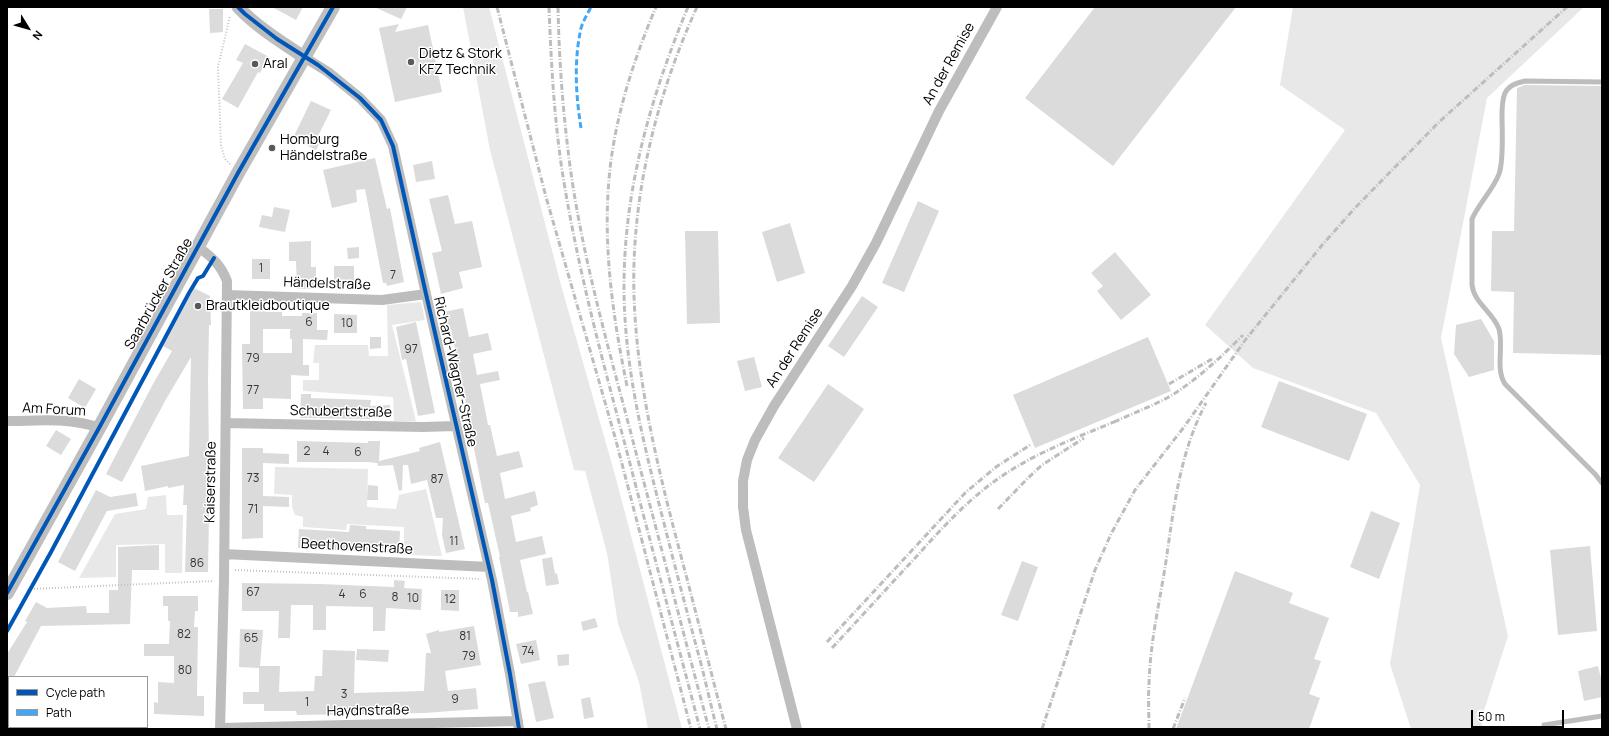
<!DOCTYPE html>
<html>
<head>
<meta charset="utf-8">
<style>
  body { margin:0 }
  #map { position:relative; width:1609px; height:736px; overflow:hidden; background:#fff; font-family:Manrope,sans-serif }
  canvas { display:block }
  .frame { position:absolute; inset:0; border:8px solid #000; pointer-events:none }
  .legend { position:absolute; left:8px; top:676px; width:140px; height:52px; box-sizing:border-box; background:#fff; border:1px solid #999; margin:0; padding:5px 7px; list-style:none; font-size:12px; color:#000 }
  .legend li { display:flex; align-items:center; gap:8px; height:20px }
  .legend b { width:20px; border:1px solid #999 }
  .north { position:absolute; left:8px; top:8px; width:40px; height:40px; -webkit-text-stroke:3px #fff; paint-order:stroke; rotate:127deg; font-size:11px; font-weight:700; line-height:16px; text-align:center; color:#000 }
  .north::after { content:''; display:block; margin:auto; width:14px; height:18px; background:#000; clip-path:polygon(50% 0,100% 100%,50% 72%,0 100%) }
  .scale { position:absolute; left:1471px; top:710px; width:93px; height:18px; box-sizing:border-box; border:2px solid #000; border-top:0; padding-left:5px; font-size:12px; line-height:14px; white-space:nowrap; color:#000; -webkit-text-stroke:3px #fff; paint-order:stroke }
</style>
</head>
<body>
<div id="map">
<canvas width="1609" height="736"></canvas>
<div class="frame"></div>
<ul class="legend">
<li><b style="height:5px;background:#0057b8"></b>Cycle path</li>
<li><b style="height:5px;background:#3fa9f5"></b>Path</li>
</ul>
<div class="north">N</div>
<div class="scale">50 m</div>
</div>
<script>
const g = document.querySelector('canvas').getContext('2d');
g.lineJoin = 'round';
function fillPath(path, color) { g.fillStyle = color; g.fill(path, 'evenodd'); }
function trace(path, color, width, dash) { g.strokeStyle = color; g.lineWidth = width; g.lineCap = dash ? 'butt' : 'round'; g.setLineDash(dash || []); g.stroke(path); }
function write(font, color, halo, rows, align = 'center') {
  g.font = font + ' Manrope,sans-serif'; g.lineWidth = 3; g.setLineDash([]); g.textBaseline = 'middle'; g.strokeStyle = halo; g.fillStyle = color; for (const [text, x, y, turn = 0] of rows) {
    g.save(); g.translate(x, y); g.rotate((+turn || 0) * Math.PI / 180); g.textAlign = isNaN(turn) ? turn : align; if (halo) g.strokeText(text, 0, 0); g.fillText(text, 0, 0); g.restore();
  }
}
fillPath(new Path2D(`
  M463 7H489L561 285 615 475 682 729H648L639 682 618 624 607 553 585 471 574 470 490 150Z
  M1293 7H1584L1487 98 1441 338 1508 636 1481 720 1483 729H1411L1390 664 1420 485 1376 413 1253 368 1205 325 1345 130 1280 85Z
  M421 302 425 320 392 325 416 421H394L393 397 303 391V380H319V363H313L315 345H368L369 356H388L387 305Z
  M275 467 368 469 367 507 396 509 399 495 426 489 442 556 404 555V527L347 524 346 530 303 527V517L295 515 292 507V495L274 494Z
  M166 495 167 515H183L182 573H165V544L116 545V577L79 578 115 514 146 509 148 497Z`), '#e8e8e8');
fillPath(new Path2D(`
  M272 7H303L296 20Z
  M374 7H407L401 19Z
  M1095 7H1236L1113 166 1025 98Z
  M209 9H223V32L210 33Z
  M399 24 395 32 428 25 442 92 395 102 379 28Z
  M245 44 269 57 260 73 258 72 238 108 222 99 243 63 236 60Z
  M1525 85 1602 86V355L1513 353 1514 292 1491 291 1492 231H1514L1517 88Z
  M311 101 331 110 318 136 322 138 316 150 293 138Z
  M375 158 387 209 390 208 404 282 387 286 386 283H383L365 189 356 190 357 202 332 208 323 170Z
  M432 161 435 179 416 182 413 165Z
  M448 195 455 224 472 221 482 267 459 272 463 288 441 294 432 253 442 251 429 199Z
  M918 201 939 211 904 292 882 283Z
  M274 207 290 210 285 232 259 227 262 215 272 217Z
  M790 223 805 273 777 282 762 232Z
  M685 231H718L720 323 687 324Z
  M311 241V267H316V289H297L296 261H289V242Z
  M359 247V258L348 259 347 248Z
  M1115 252 1151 295 1121 320 1097 291 1103 286 1091 273Z
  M252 259H270V279H252Z
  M334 266H354V287H334Z
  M194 288 210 296 211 325H209L208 379 209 458H210L208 572H185L187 505H183L184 485 168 488V486L145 491 141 466 189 456 191 357 165 401 122 482 106 474 153 384 172 351 163 346Z
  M862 296 878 307 844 357 828 346Z
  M463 308 469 337 488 333 492 350 473 354 477 375 498 371 500 380 480 384 488 425H490L497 456 519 451 523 467 500 473 505 499 535 491 538 505 530 508 531 511 511 516 516 542 542 536 546 554 520 560 527 592H528L533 614 518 617V612H510L499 557H500L488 503H485L470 429H471L451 329 448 330 444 312Z
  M250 311 282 312V316H302V313H317V330H328L327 340 303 339V365H309V376L291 375V399L263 398V409H243L242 344H250ZM263 329H292L290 330V339H292V353H263Z
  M334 314 357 315V333H334Z
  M1481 319 1494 341V370L1469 377 1454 354 1456 325Z
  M416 322 435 413 418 416 406 359 402 360 396 327Z
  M370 337H381V348L370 349Z
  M1148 337 1171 391 1035 448 1013 395Z
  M754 357 762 387 745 391 737 361Z
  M79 379 96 389 85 408 68 398Z
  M1279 381 1367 414 1349 461 1261 427Z
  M828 384 864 409 814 482 778 458Z
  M301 394H311V398L371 400 370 406 390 405V417H370V419L300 418Z
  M56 430 71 439 61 455 46 446Z
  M297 441 368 443V441H380L379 461 420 451 419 448 440 442 465 549 446 553 442 535 443 518H436L427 480 411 484 408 465H403L402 490 399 491 393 465 378 466 377 463 367 462H297Z
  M242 448H263V453L289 454V464L263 463V496L289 497V507L263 506V538L242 539Z
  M368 485 378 486V500H367Z
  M96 490 110 497 136 493 138 506 107 511 75 571 58 562Z
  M1371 511 1400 523 1379 579 1350 567Z
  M350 525 366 526V529L400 531 399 553 298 548 299 529 349 532Z
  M159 545V570H132L130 624 41 626 14 677H9V687L7 690V654L27 622 25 621 36 602 47 608 86 606 87 613H109V590H118V547Z
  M1590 546 1597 631 1558 635 1550 550Z
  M552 557 555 574 557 573 559 584 546 586 542 559Z
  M1022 561 1038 567 1018 621 1001 615Z
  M1235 571 1293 593 1289 603 1329 618 1314 659 1321 661 1309 694 1320 698 1309 729H1176Z
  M394 580 405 581 404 588 422 589 421 610 386 608 385 631H373V607L326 606V630H313V605H291L290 638H278L279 611H242V583L320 584 394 587Z
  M441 590H459V611L441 610Z
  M163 596H198V611H195L194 627H198L197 696H204V716L154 714V702L158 703V682L174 683V656H144V644H169L170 621H168V606H163Z
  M595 618 598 627 583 631 581 622Z
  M474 626 481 665 445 671 448 691 476 688 478 709 425 713 297 715 296 711H264V704H243V692H259V668L239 667 240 629 263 630 260 666H280L279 692 314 691 315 676H322L323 650 355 651 354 693 424 691 426 653H431L426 634 439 630V632Z
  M536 640 540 660 521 664 516 644Z
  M357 649 389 650 388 662 356 660Z
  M569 654V665L558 666 557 655Z
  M1598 666 1602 683V697L1584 701 1578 671Z
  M545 681 554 718 536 722 528 684Z
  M590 697 594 717 584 719 581 699Z`), '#dbdbdb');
trace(new Path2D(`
  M230 164 225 159 221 146 218 67 230 16
  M235 570 481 579
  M31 589 214 581`), '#c2c2c2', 2, [1, 2]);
trace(new Path2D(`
  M1602 82 1525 81C1517 83 1509 85 1505 93 1502 100 1502 108 1502 115 1502 131 1504 160 1499 174 1493 190 1479 203 1472 219V285C1474 303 1493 312 1499 329 1504 347 1495 368 1505 384L1595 474 1602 483
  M1544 725 1602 716`), '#bdbdbd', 5);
trace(new Path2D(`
  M304 57 328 72 360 98 381 120 393 146 426 294 492 580 510 674 519 729
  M198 247C211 256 221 265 227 281L224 580 220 729
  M227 295 382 300 426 294
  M7 421C37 421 70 417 99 428
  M226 423 423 427 456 426
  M224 554 489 567
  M220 728 518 721
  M797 729 746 530 743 507V481L747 460 755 440 774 406 852 286 876 243 939 111 997 7`), '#bdbdbd', 10);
trace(new Path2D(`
  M238 7C257 27 281 42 304 57`), '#bdbdbd', 13);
trace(new Path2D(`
  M7 593 99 428 238 173 333 7`), '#bfbfbf', 14);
trace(new Path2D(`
  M497 7 546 197 615 437 691 729
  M549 7C551 61 554 116 562 170 577 266 602 359 627 452 651 545 676 637 700 729
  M558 7C559 60 563 113 570 166 583 262 611 356 635 449 660 542 684 636 709 729
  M688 7C650 98 623 193 624 292 625 372 645 450 665 527 676 571 688 616 700 660 706 683 711 706 717 729
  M697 7C656 97 631 197 634 296 637 386 659 473 682 560 697 616 711 673 726 729
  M1169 384 1212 359
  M627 386C613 318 603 248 609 179 614 120 633 61 656 7
  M1114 422C1131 414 1150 407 1167 398 1196 381 1220 358 1243 335
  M998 509 1028 478 1042 465 1084 438
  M827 642 966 492 996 467 1030 445
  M832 648C860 618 888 587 916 557 943 527 971 496 1005 474 1040 451 1080 436 1119 420
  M1042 729 1095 570 1111 534 1135 490 1184 427 1246 339 1323 244 1354 209 1439 122 1567 7
  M1149 729C1149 714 1148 699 1149 684 1150 642 1160 601 1166 561 1174 506 1180 452 1206 403
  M1173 729 1185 698`), '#bdbdbd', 3, [6, 2, 1, 2]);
trace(new Path2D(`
  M581 128C576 97 574 64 580 33 581 24 587 15 591 7`), '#3fa9f5', 3, [6, 3]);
trace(new Path2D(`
  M238 7 245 14 277 39 318 65 360 98 381 120 393 146 426 294 492 580 510 674 519 729
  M7 593 99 428 238 173 333 7
  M7 631 51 552 189 293 198 278 203 276 214 258`), '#0057b8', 4);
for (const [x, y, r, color] of [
  [411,62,4,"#595959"],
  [255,64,4,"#595959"],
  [272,148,4,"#595959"],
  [198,306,4,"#595959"]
]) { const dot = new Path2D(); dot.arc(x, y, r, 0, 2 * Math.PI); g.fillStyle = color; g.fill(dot); trace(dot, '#fff', 1.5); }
write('12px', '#373737', null, [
  ["1",261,269],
  ["7",393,276],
  ["6",309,323],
  ["10",347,324],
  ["97",411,350],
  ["79",253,359],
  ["77",253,391],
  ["2",307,452],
  ["4",326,452],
  ["6",358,453],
  ["73",253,479],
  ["87",437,480],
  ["71",253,510],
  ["11",454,542],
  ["86",197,564],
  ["67",253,593],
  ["4",342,595],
  ["6",363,595],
  ["8",395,598],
  ["10",413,599],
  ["12",450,600],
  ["82",184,635],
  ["81",465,637],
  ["65",251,639],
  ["74",528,652],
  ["79",469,657],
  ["80",185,671],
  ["3",344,695],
  ["9",455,700],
  ["1",307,703]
]);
write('14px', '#000', '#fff', [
  ["Dietz & Stork",419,54],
  ["KFZ Technik",419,70],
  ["Aral",263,64],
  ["Homburg",280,140],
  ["Händelstraße",280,156],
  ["Brautkleidboutique",206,306]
], 'left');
write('14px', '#000', '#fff', [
  ["An der Remise",949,64,-61],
  ["Händelstraße",327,284,2],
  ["Saarbrücker Straße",159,294,-61],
  ["An der Remise",795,348,-57],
  ["Richard-Wagner-Straße",455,372,77],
  ["Am Forum",54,410,3],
  ["Schubertstraße",341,412,1],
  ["Kaiserstraße",211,482,-89],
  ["Beethovenstraße",357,547,3],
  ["Haydnstraße",368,711,-1]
]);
</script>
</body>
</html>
